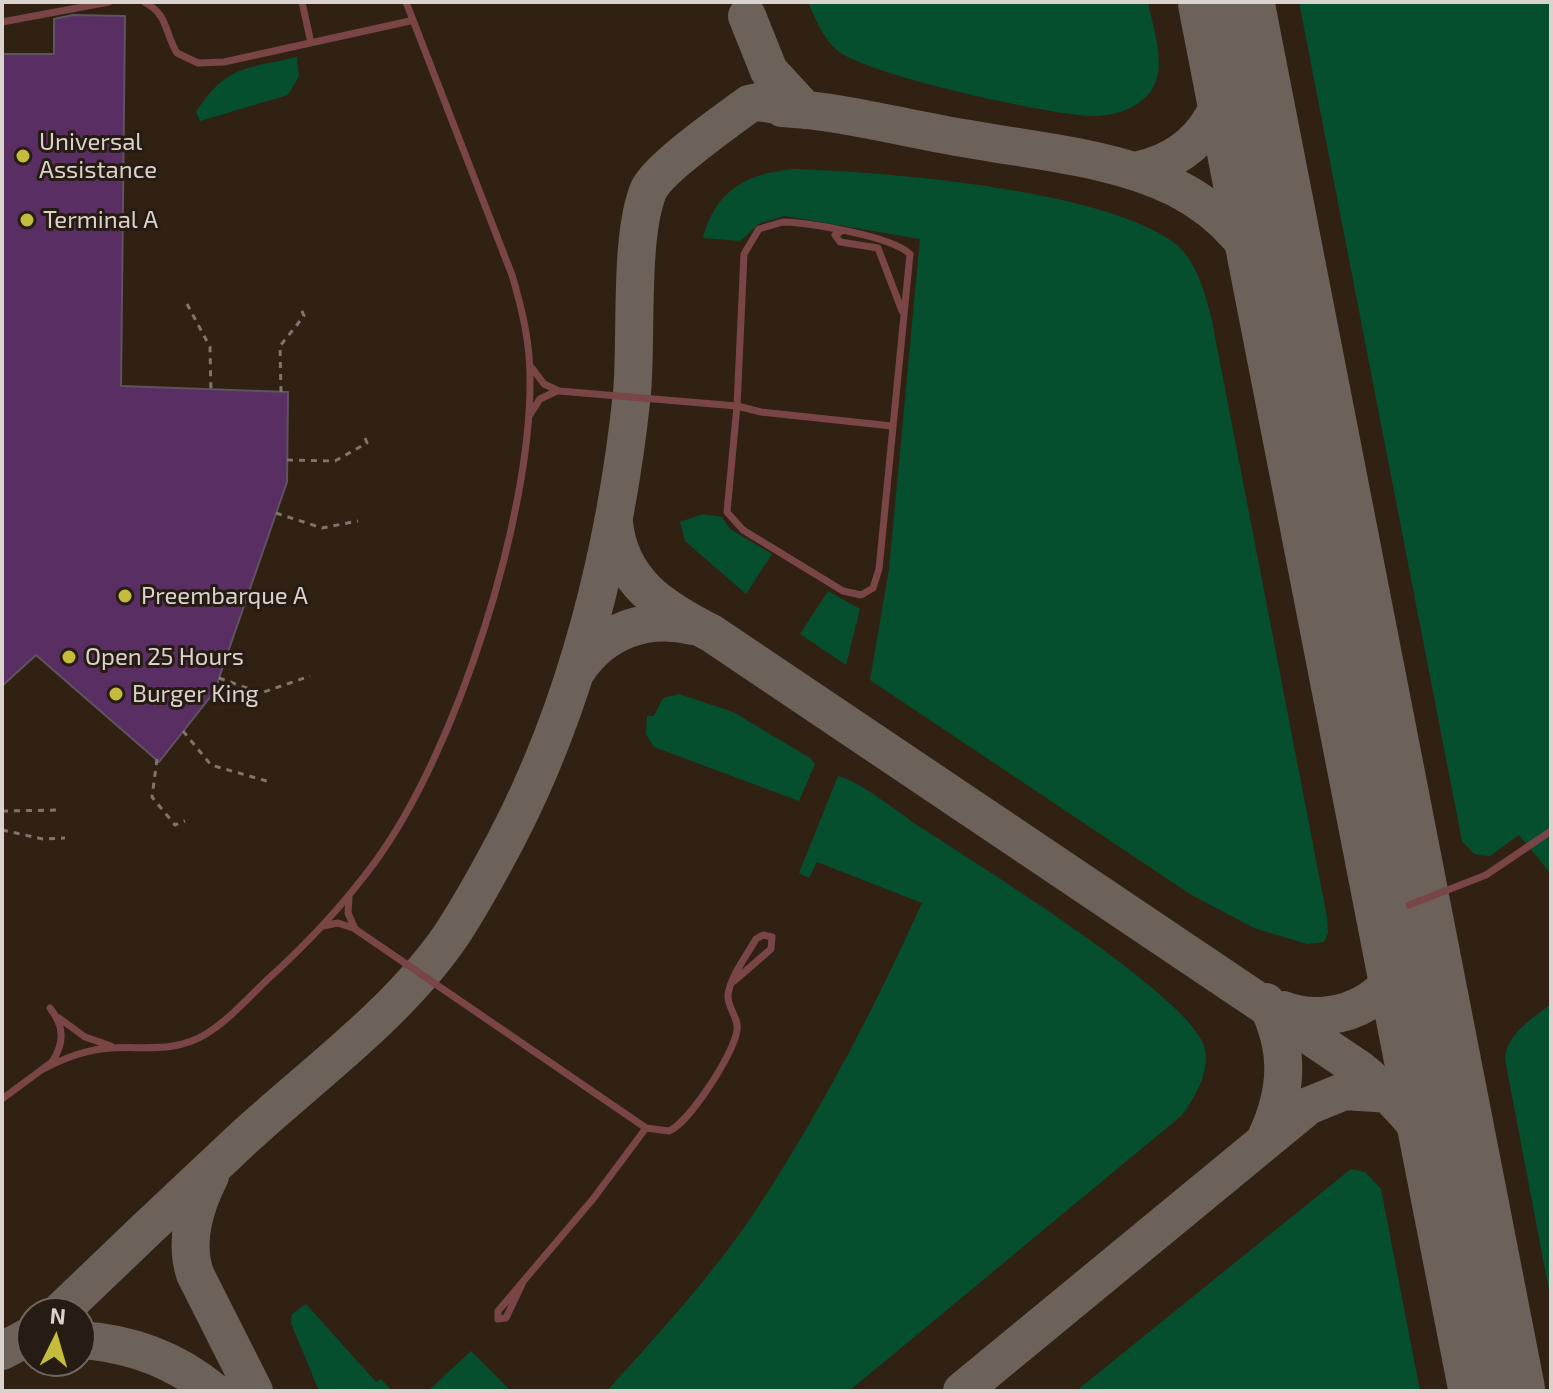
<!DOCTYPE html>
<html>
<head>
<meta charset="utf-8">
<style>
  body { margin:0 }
  #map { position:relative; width:1553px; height:1393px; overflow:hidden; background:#271c13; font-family:"Exo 2",sans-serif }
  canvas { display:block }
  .frame { position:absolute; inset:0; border:4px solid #dad2cc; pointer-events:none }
  .north { position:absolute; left:16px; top:1297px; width:80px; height:80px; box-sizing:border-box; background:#271c13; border:2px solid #6f655d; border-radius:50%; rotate:5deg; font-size:22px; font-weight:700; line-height:32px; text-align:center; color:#dad2cc }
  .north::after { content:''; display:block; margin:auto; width:28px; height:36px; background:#c5bc3d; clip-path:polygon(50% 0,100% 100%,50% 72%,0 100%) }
</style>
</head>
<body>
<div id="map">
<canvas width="1553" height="1393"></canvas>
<div class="frame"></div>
<div class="north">N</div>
</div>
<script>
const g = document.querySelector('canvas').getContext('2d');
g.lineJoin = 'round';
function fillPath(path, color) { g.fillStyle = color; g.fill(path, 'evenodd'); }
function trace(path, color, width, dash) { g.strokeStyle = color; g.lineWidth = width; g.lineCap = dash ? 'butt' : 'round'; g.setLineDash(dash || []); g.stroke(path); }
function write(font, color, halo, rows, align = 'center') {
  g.font = font + ' "Exo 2",sans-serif'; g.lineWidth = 6; g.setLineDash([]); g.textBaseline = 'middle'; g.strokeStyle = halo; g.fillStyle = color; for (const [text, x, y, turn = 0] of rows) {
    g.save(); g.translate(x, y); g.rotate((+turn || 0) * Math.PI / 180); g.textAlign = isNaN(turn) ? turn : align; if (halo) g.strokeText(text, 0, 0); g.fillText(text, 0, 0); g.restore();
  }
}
fillPath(new Path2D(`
  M2 2H1551V1391H2ZM32 1313H80V1361H32Z`), '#312113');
fillPath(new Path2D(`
  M808 2H1148C1153 29 1168 67 1151 91 1138 108 1117 115 1097 116 1055 117 874 76 841 53 824 41 816 20 808 2Z
  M1299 2H1551V874L1519 835 1490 856 1474 854 1462 841Z
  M297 57 299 76 288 95 200 121 196 112C227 65 245 69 297 57Z
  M794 169C885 172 1107 189 1177 245 1196 261 1205 293 1211 316L1327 917 1328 933 1324 942 1307 944 1254 928 1190 894 870 680 889 569 920 239 785 216 760 223 740 241 703 238C715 190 748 173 794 169Z
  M703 514 722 517 730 529 772 554 746 594 685 541 680 522Z
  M828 591 860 609 846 665 800 634Z
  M679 694 733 712 810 758 815 764 799 801 654 747 646 734 647 716H654L663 698Z
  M838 776C860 781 899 813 920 827 977 864 1180 990 1203 1043 1213 1066 1195 1099 1181 1116L849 1391H607C662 1330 720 1267 764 1198 825 1103 876 1005 922 903L817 862 809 878 799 873Z
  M1551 1004V1301L1505 1059C1508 1032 1531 1020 1551 1004Z
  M1351 1169 1365 1172 1381 1189 1420 1391H1076Z
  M306 1304 376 1382 381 1379 392 1391H319L291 1323 292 1314Z
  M471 1351 511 1391H428Z`), '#054f2e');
trace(new Path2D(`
  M747 16 769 71 805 110
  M782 108C842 111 903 128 963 138 1108 164 1226 161 1287 320
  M1139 170C1209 154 1233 96 1231 30
  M614 523C620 582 662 608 711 633L1359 1069C1412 1112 1433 1142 1461 1204
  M577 670C604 630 647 615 693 626
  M1266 1002C1290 1049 1288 1091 1266 1138
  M1283 1010C1338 1032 1419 992 1397 927
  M210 1176C195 1206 184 1240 195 1274L254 1391
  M59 1313C117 1257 176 1201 235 1146 306 1079 393 1019 450 937 470 907 488 874 505 842 577 705 616 547 632 393 637 338 629 235 649 189 660 167 726 121 749 104L759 102 805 110
  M80 1340C130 1343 174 1359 213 1391
  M2 1351 32 1335
  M962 1391 1308 1106 1345 1091 1390 1094`), '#6c625a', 38);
trace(new Path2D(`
  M1226 2 1497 1391`), '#6c625a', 96);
const building = new Path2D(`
  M73 15 125 16 121 386 288 392 287 482 219 678 215 691 159 762 36 655 2 686V54H54V19Z`);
fillPath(building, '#592e62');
trace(building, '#5e5460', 2);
trace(new Path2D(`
  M187 304 210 347 211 392
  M281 392 280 346 304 316 300 306
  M287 460 335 461 367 443 364 435
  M276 513 322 528 358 521
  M219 678 261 693 310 676
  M183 731 211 765 270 782
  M157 759 152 797 175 825 185 821
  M2 811 62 810
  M2 830 43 839 65 838`), '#7f756e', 3, [6, 6]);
trace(new Path2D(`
  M144 2C169 15 164 32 177 53L198 63 224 62 410 21
  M302 2 311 43
  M2 22 109 2
  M783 222C811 223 891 236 910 254L879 569 873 588 861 595 843 591 743 530 727 512 737 406 744 254 759 229Z
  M840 232 835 235 840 242 878 248 902 311
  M532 368 544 384 559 391 737 406 761 412 892 426
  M529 416 540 399 557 391
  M349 898 348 913 355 929 646 1128
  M1409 905 1486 875 1551 831
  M323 926 338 923 353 928
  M59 1018 85 1037 111 1046
  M43 1069C65 1058 87 1049 112 1048 145 1046 175 1053 206 1034 229 1020 249 997 269 978 308 943 344 904 375 862 457 750 532 515 530 377 530 342 522 309 512 275L406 2
  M2 1099 52 1062C65 1042 64 1026 50 1008
  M522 1284 506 1318 498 1319V1311L593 1199 646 1128 669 1131C689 1123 735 1052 737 1030 739 1017 727 1008 728 995 730 977 747 955 756 939L763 935 772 937 771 949 734 981`), '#794547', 7);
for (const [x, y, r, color] of [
  [23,156,8,"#c5bc3d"],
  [27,220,8,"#c5bc3d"],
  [125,596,8,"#c5bc3d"],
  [69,657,8,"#c5bc3d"],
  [116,694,8,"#c5bc3d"]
]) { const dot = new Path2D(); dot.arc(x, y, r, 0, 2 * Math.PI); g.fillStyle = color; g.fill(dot); trace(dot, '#271c13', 3); }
write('24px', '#dad2cc', '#271c13', [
  ["Universal",39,142],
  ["Assistance",39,170],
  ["Terminal A",43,220],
  ["Preembarque A",141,596],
  ["Open 25 Hours",85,657],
  ["Burger King",132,694]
], 'left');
</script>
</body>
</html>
